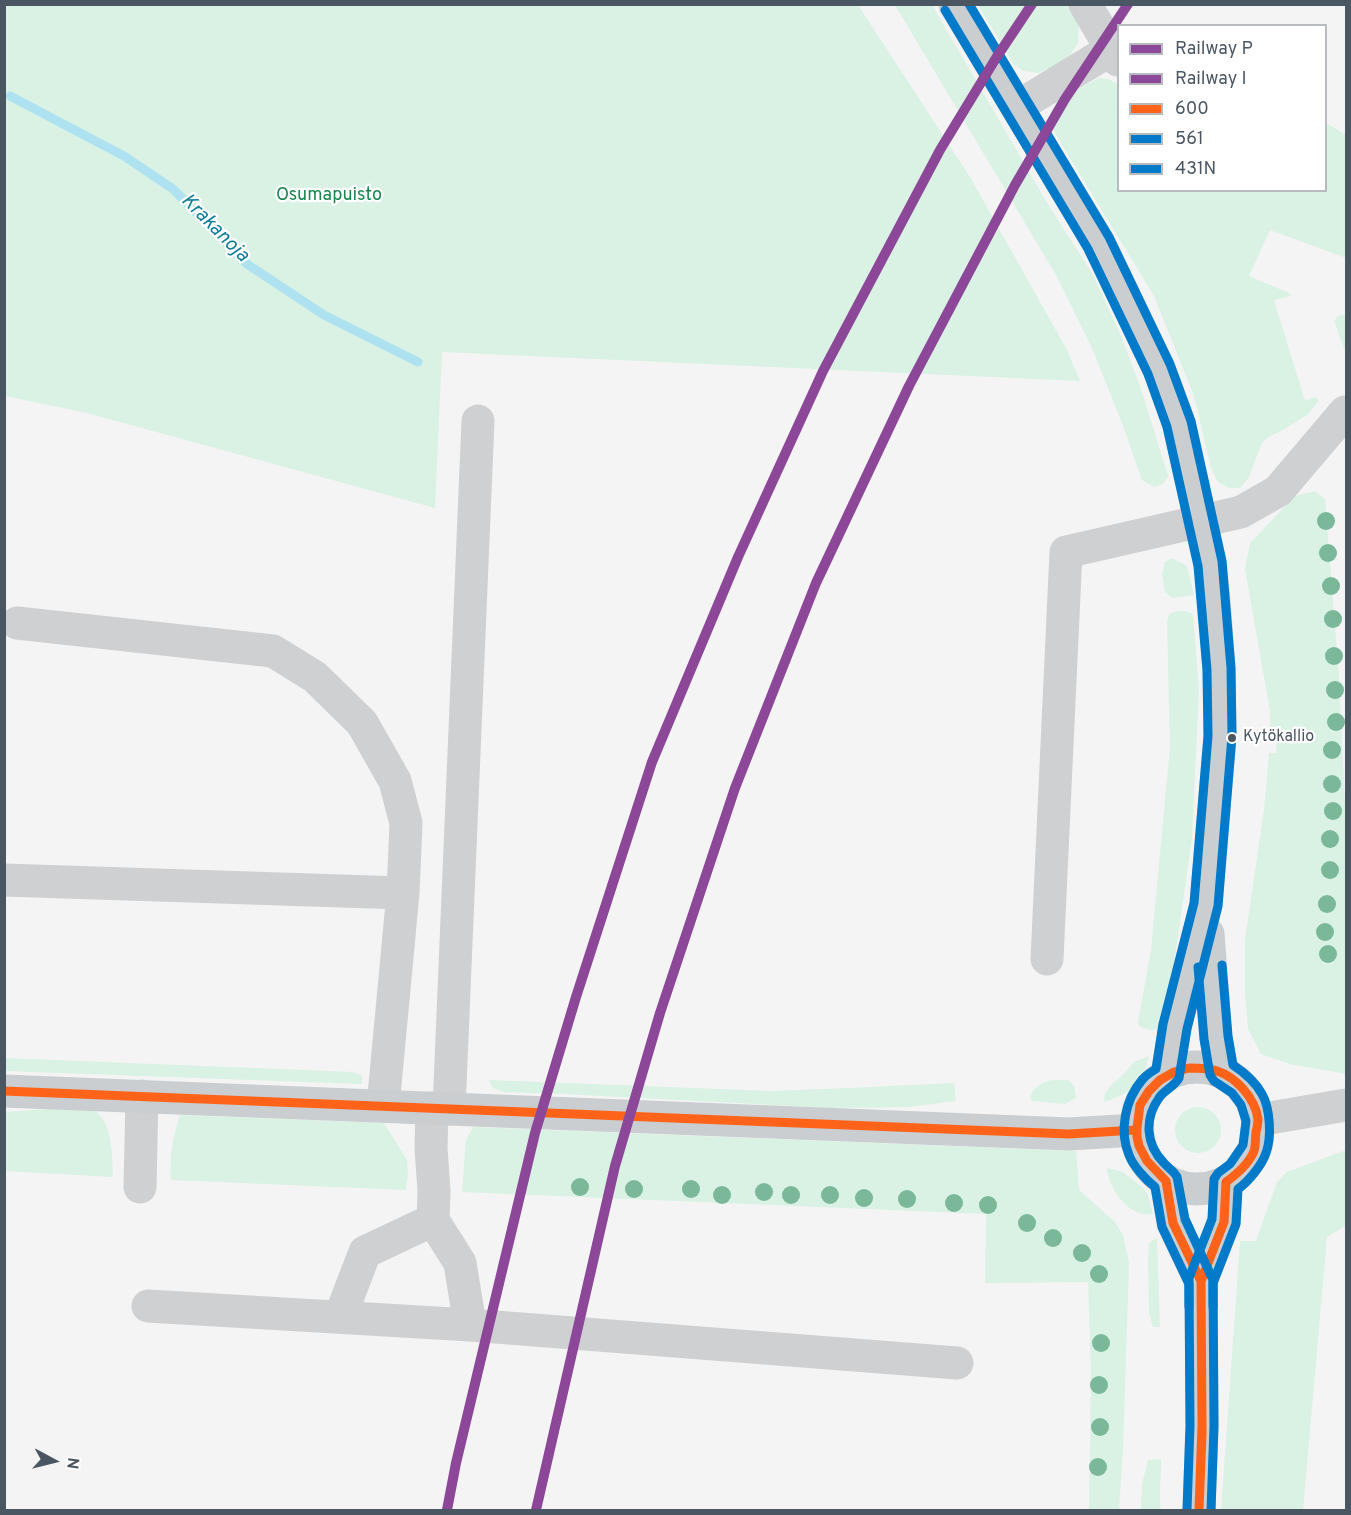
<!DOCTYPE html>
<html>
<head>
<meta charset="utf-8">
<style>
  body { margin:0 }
  #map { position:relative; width:1351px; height:1515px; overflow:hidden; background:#f4f4f4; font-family:Overpass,sans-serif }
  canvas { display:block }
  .frame { position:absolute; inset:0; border:6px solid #4a5661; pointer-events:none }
  .legend { position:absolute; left:1117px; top:24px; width:210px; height:168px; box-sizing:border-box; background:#fff; border:2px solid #b7bbc0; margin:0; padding:8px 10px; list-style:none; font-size:18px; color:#4a5661 }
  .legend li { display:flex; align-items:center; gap:12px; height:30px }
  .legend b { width:30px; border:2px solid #b7bbc0 }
  .north { position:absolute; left:24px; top:1431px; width:60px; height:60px; -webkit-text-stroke:4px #fff; paint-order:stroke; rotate:97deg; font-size:16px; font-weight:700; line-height:24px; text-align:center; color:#4a5661 }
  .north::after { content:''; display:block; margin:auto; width:21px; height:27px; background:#4a5661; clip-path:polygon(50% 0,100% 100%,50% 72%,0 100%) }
</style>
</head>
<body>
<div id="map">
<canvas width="1351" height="1515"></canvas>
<div class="frame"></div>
<ul class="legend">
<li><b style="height:8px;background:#8c4799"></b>Railway P</li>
<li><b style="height:8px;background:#8c4799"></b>Railway I</li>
<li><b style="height:8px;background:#ff6319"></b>600</li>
<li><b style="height:8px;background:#007ac9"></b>561</li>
<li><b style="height:8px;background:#007ac9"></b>431N</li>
</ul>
<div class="north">N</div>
</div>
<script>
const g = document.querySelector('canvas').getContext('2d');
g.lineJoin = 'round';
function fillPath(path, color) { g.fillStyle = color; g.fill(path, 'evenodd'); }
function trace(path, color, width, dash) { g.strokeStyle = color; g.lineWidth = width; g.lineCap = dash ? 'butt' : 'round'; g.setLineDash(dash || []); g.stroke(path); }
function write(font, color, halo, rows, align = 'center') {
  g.font = font + ' Overpass,sans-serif'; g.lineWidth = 4.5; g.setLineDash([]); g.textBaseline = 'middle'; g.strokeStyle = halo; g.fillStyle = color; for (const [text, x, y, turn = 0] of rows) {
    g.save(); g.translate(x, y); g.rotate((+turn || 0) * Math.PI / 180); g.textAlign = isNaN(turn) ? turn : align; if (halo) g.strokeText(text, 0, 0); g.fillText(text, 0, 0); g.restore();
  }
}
fillPath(new Path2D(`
  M4 5H858L970 177 1067 350 1080 381 442 352 435 508 87 413 5 396Z
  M895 5H932L1049 206 1092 273 1120 333 1141 389 1168 476 1163 484 1154 487 1142 480 1122 423 1091 346 1056 275Z
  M978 5H1069L1079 19 1078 43 1066 61 1038 73 1024 71 1014 65Z
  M1099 78 1108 79 1118 84V190H1326V123L1346 135V258L1270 230 1249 276 1289 293 1291 296 1274 300 1305 401 1315 397 1319 401 1307 415 1284 429 1267 438 1262 443 1248 479 1240 488H1229L1218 482 1211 468 1194 396 1154 296 1056 135C1050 120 1047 115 1057 101Z
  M1345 314 1346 315V354L1334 321 1338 316Z
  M1315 491 1325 499 1339 677 1346 826V1074L1290 1064 1261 1054 1248 1029 1245 993V939L1264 810 1269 753H1276L1277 729 1270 728V711L1245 569 1250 543 1295 496Z
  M1172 558 1187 566 1194 595 1173 598 1165 592 1162 574 1165 562Z
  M1178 611H1186L1193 615 1199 690 1192 837 1165 1028 1150 1030 1139 1026 1138 1022 1151 950 1170 747 1167 622 1169 614Z
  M1149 1056C1147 1062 1146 1070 1144 1075 1136 1090 1119 1097 1104 1102L1105 1093 1112 1084 1123 1075 1134 1062Z
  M5 1058 353 1072 362 1076V1084L5 1071Z
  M489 1080 770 1091 849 1088 954 1083 956 1101 909 1107 832 1108 563 1094 502 1092 493 1088Z
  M1053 1080H1068L1074 1086 1076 1098 1065 1104 1032 1101 1030 1097C1034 1086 1042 1082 1053 1080Z
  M1175 1130a23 23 0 1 1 46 0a23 23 0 1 1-46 0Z
  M77 1107C83 1108 91 1109 96 1112 113 1124 112 1158 113 1177L5 1171 4 1112Z
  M180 1115 384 1123 407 1160 408 1175 406 1190 171 1180C169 1159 173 1135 180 1115Z
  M473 1127 1076 1151 1079 1190 1115 1222 1123 1235 1129 1263 1123 1450 1119 1510H1089L1091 1371 1088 1282 985 1283 986 1214 462 1192 466 1140Z
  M1346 1150V1225L1327 1237 1303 1510H1221L1240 1241H1256L1277 1182 1287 1172Z
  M1107 1168 1123 1172 1143 1188 1148 1195 1153 1214C1150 1214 1146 1215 1143 1214 1124 1210 1108 1186 1107 1168Z
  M1157 1238 1160 1327H1153L1149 1313 1148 1258 1149 1243 1153 1240Z
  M1161 1459C1162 1476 1158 1494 1161 1510H1141L1142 1484 1148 1460Z`), '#d9f2e3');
trace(new Path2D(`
  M10 96 124 156 173 189 247 264 324 315 418 362`), '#aee2f0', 9);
trace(new Path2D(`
  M1085 4 1118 60
  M1017 107 1112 49
  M17 623 273 651 315 677 362 723 395 781 406 823 403 893 383 1106
  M4 880 403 893
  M1047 959 1066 552 1241 512 1278 491 1345 412
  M432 1108 431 1148 434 1191 433 1220 460 1263 470 1325
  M449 1109 478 421
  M1258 1120 1346 1105
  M140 1187 142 1096
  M148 1306 470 1325 957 1363
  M340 1317 365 1252 433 1220`), '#ced0d2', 33);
trace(new Path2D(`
  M955 4 1099 243 1159 369 1179 424 1210 564 1214 600 1219 669 1220 736 1206 905 1175 1027 1167 1075
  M1208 934 1216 1038 1222 1072
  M1136 1128a61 61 0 1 1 122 0a61 61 0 1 1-122 0Z
  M4 1091 1069 1134 1136 1130
  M1166 1181 1173 1223 1201 1281
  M1199 1510 1202 1426 1201 1281 1224 1222 1226 1182`), '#caced1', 33);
trace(new Path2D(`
  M1189 1068C1199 1068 1208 1068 1217 1071 1236 1077 1255 1098 1258 1119 1258 1123 1257 1128 1256 1132 1255 1139 1256 1145 1254 1151 1249 1164 1237 1174 1226 1182L1224 1222 1201 1281 1173 1223 1166 1181 1147 1161 1139 1146 1137 1137V1128L1140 1105 1149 1091 1160 1080 1174 1072Z
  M4 1091 1069 1134 1136 1130
  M1201 1281 1202 1426
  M1202 1426V1435L1199 1510Z`), '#ff6319', 9);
trace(new Path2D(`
  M945 10 1088 249 1148 374 1167 427 1198 566 1207 670 1208 736 1194 903 1163 1024 1156 1069C1151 1072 1145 1076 1142 1080 1125 1100 1119 1131 1129 1155 1133 1166 1146 1180 1155 1187L1162 1227 1189 1284 1190 1426 1187 1510
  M1213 1307V1283L1236 1224 1238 1189C1248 1182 1262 1165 1266 1153 1272 1137 1270 1108 1262 1094 1255 1081 1245 1073 1233 1065L1228 1036 1222 965`), '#007ac9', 9);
trace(new Path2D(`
  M969 4 1109 237 1170 364 1191 421 1222 561 1231 668 1232 736 1218 906 1187 1029 1179 1078C1174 1087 1164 1090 1159 1098 1144 1119 1146 1145 1164 1163 1168 1168 1174 1171 1177 1177L1185 1219 1213 1280 1214 1426 1211 1510
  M1189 1307V1278L1212 1219 1214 1179 1218 1173 1230 1164 1243 1145 1246 1121 1241 1105 1232 1093 1214 1081 1210 1075 1204 1039 1198 967`), '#007ac9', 9);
trace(new Path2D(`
  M536 1510 615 1166 660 1013 735 788 816 583 909 386 1015 185 1065 99 1128 4`), '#8c4799', 10);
trace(new Path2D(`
  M447 1510 456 1463 535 1133 576 997 652 762 738 557 823 371 940 150 996 58 1032 4`), '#8c4799', 10);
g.fillStyle = '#7ab899';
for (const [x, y] of [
  [1326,521],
  [1328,553],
  [1331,586],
  [1333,619],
  [1334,656],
  [1335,690],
  [1336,722],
  [1332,750],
  [1332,784],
  [1333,811],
  [1330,839],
  [1330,870],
  [1327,904],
  [1325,932],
  [1328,954],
  [580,1187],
  [634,1189],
  [691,1189],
  [764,1192],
  [722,1195],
  [791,1195],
  [830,1195],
  [864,1198],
  [907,1199],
  [954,1203],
  [988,1205],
  [1027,1223],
  [1053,1238],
  [1082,1253],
  [1099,1274],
  [1101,1343],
  [1099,1385],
  [1100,1427],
  [1098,1467]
]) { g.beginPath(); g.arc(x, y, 9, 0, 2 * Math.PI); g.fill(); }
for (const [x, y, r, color] of [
  [1232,738,5,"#4a5661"]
]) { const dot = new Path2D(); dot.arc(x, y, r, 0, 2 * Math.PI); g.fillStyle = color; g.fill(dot); trace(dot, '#fff', 2); }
write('16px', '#4a5661', '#fff', [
  ["Kytökallio",1243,738]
], 'left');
write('18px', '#17864f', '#fff', [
  ["Osumapuisto",329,196]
]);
write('italic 20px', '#0c7c9b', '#fff', [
  ["Krakanoja",214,229,45]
]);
</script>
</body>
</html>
